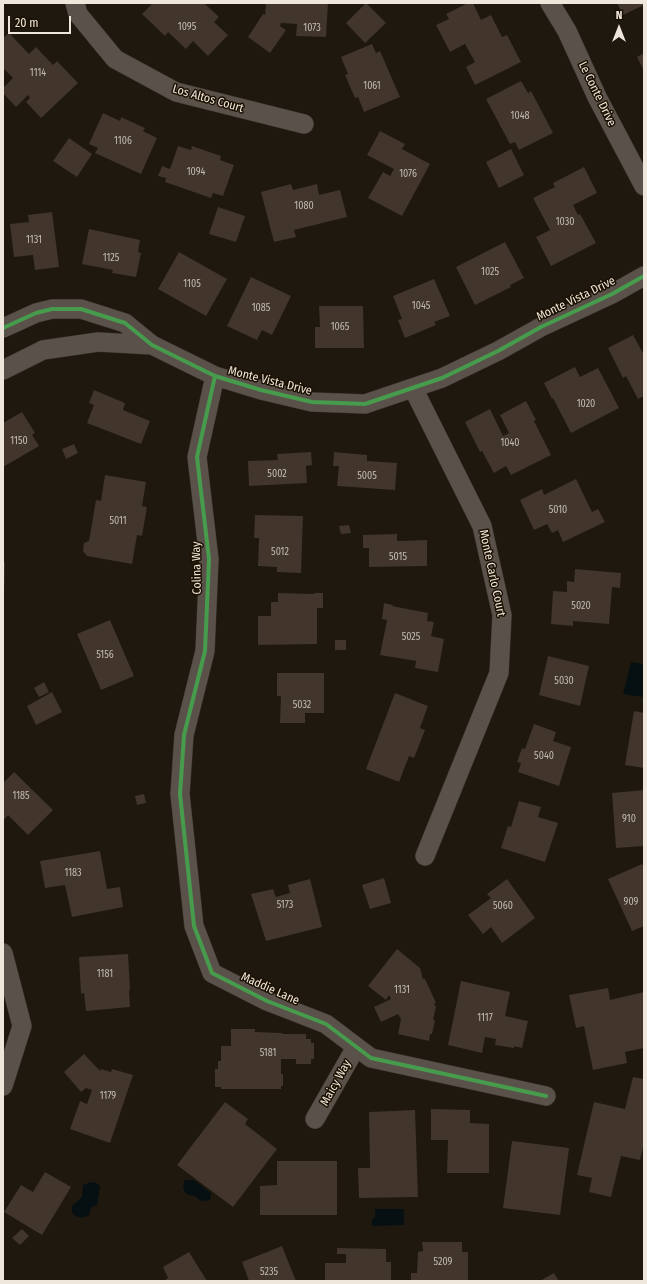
<!DOCTYPE html>
<html>
<head>
<meta charset="utf-8">
<style>
  body { margin:0 }
  #map { position:relative; width:647px; height:1284px; overflow:hidden; background:#1e180e; font-family:"Fira Sans Condensed",sans-serif }
  canvas { display:block }
  .frame { position:absolute; inset:0; border:4px solid #f0e7dc; pointer-events:none }
  .north { position:absolute; left:599px; top:8px; width:40px; height:40px; -webkit-text-stroke:3px #1c1001; paint-order:stroke; rotate:0deg; font-size:11px; font-weight:700; line-height:16px; text-align:center; color:#f0e7dc }
  .north::after { content:''; display:block; margin:auto; width:14px; height:18px; background:#f0e7dc; clip-path:polygon(50% 0,100% 100%,50% 72%,0 100%) }
  .scale { position:absolute; left:8px; top:16px; width:63px; height:18px; box-sizing:border-box; border:2px solid #f0e7dc; border-top:0; padding-left:5px; font-size:12px; line-height:14px; white-space:nowrap; color:#f0e7dc; -webkit-text-stroke:3px #1c1001; paint-order:stroke }
</style>
</head>
<body>
<div id="map">
<canvas width="647" height="1284"></canvas>
<div class="frame"></div>
<div class="north">N</div>
<div class="scale">20 m</div>
</div>
<script>
const g = document.querySelector('canvas').getContext('2d');
g.lineJoin = 'round';
function fillPath(path, color) { g.fillStyle = color; g.fill(path, 'evenodd'); }
function trace(path, color, width, dash) { g.strokeStyle = color; g.lineWidth = width; g.lineCap = dash ? 'butt' : 'round'; g.setLineDash(dash || []); g.stroke(path); }
function write(font, color, halo, rows, align = 'center') {
  g.font = font + ' "Fira Sans Condensed",sans-serif'; g.lineWidth = 3; g.setLineDash([]); g.textBaseline = 'middle'; g.strokeStyle = halo; g.fillStyle = color; for (const [text, x, y, turn = 0] of rows) {
    g.save(); g.translate(x, y); g.rotate((+turn || 0) * Math.PI / 180); g.textAlign = isNaN(turn) ? turn : align; if (halo) g.strokeText(text, 0, 0); g.fillText(text, 0, 0); g.restore();
  }
}
fillPath(new Path2D(`
  M631 662 644 664V697L623 694Z
  M184 1180H194L211 1193 210 1200 201 1201 195 1196 186 1194 183 1188Z
  M91 1182 96 1183 100 1186 97 1205 91 1208 89 1215C82 1219 77 1218 72 1213V1206L82 1197 83 1185Z
  M375 1209H404V1225L372 1226V1219L375 1218Z`), '#061013');
fillPath(new Path2D(`
  M153 3H204L219 17 214 22 228 35 208 56 193 41 186 49 168 32 165 36 142 14Z
  M266 3H328L326 37 296 36 297 24 281 23 280 26 286 30 270 53 248 37 263 14 265 15Z
  M366 3 386 23 365 43 346 23Z
  M468 3H473L481 20 491 15 502 37 507 35 521 62 475 85 466 67 475 62 465 44 450 52 436 25 449 19 446 14Z
  M617 3H644V5L623 15Z
  M9 33 29 54 36 47 53 65 57 61 78 83 41 118 26 102 30 98 28 95 16 107 3 93V88L13 78 3 68V38Z
  M372 44 376 53 380 51 400 97 364 112 358 97 355 98 345 75 348 74 341 57Z
  M644 53V71L637 57Z
  M521 81 528 93 531 91 553 133 519 150 515 142 510 144 486 99Z
  M103 113 120 121 121 117 145 128 143 131 157 138 141 174 95 153 98 148 89 144Z
  M380 131 405 144 402 149 430 164 402 216 368 198 383 172 390 176 394 169 367 155Z
  M69 138 92 154 77 177 53 161Z
  M178 146 191 150 192 146 221 156 220 160 234 165 223 196 213 193 211 198 165 182 166 178 158 176 162 166 170 169Z
  M511 149 524 175 499 188 486 162Z
  M584 167 597 193 573 205 578 215 580 214 596 243 551 266 536 237 550 230 533 198 555 187 553 183Z
  M291 184 293 190 317 184 319 195 340 190 347 217 294 230 296 237 274 242 261 192Z
  M218 207 245 216 236 242 209 234Z
  M52 212 59 267 35 270 33 255 14 257 10 224 29 222 28 215Z
  M89 229 140 240 138 252 141 253 136 277 112 273 113 270 82 264Z
  M505 242 524 278 510 285 511 287 475 305 456 267Z
  M179 252 227 279 206 316 158 289Z
  M251 277 291 296 272 335 262 330 257 340 227 326Z
  M434 279 450 316 434 322 436 325 405 338 398 320 402 319 393 296Z
  M319 306H363L364 348H315V327H320Z
  M633 335 644 355V396L638 399 626 376 623 378 608 348Z
  M575 367 580 377 598 368 619 408 571 433 553 398 552 399 544 383Z
  M94 390 125 403 123 410 150 421 141 444 87 423 94 405 89 403Z
  M526 401 536 420 534 421 551 455 511 475 506 466 494 473 482 451 480 452 465 422 490 409 503 436 509 433 500 415Z
  M22 412 35 433 32 435 39 446 3 467V423Z
  M74 444 78 453 66 459 62 449Z
  M311 452 312 465 306 466 307 483 249 486 248 461 278 460 277 454Z
  M334 452 367 455V461L397 463 395 490 337 486 339 466H333Z
  M105 475 146 482 142 506 147 507 142 536 137 535 132 564 87 556 83 551 84 543 89 541 96 500 101 501Z
  M576 479 592 512 598 509 605 522 563 542 558 530 552 533 547 524 534 530 520 500 542 489 544 495Z
  M255 515 303 516 301 573 277 572V567L258 566 259 538H254Z
  M349 525 351 533 341 534 339 526Z
  M397 534V541L427 540V566L369 567V548H363V535Z
  M3 562H5L4 593H3Z
  M575 569 621 573 620 588 612 587 609 624 573 621V626L551 624 553 591 567 592V581L574 582Z
  M278 593 314 594V593H323V608H317V644L258 645V616H271V602H278Z
  M384 603 393 605 392 606 428 613 427 621 434 622 431 636 444 639 438 672 415 668 416 661 380 655 387 620 382 619Z
  M110 620 134 676 101 690 77 634Z
  M335 640H346V650H335Z
  M548 656 589 666 580 706 539 695Z
  M277 673H324V713H305V723H280L281 696H277Z
  M44 682 49 692 39 697 34 688Z
  M52 692 62 712 36 725 27 706Z
  M395 693 428 706 420 728 425 730 414 758 409 756 399 782 366 769Z
  M634 711 644 713V768L625 765Z
  M534 724 556 732 553 741 571 747 559 786 518 772 521 763 517 762 522 748 525 749Z
  M14 772 53 810 28 835 8 815 3 821V783Z
  M644 790V846L616 848 612 793Z
  M144 794 146 803 137 805 135 796Z
  M519 801 541 807 538 817 558 823 545 862 501 848 508 826 511 827Z
  M100 851 107 889 120 887 123 907 72 917 65 885 45 888 40 861Z
  M642 864 643 866 644 865V926L632 931 608 879Z
  M384 878 391 903 370 909 362 885Z
  M310 879 322 927 266 941 251 894 273 889 276 897 290 893 288 885Z
  M507 879 535 918 502 943 491 927 483 934 468 915 491 898 487 894Z
  M397 949 420 968 423 979H425L436 1003 434 1004 436 1007 433 1020H435L432 1034H430L429 1041 398 1034 401 1019 398 1014 381 1022 374 1007 391 999 389 995 386 1000 368 986Z
  M128 954 130 990 129 991 130 1007 86 1011 84 993 81 994 79 957Z
  M461 981 510 992 505 1016 528 1021 522 1048 514 1046V1048L495 1045 496 1039 485 1037 482 1053 448 1045Z
  M608 988 610 1000 644 992V1048L625 1052 627 1063 593 1070 584 1026 576 1028 569 995Z
  M231 1029H255V1032L282 1033V1034H306V1039H311V1043H314V1059H311V1064H296V1059H281V1074H283V1086H281V1089H221V1087H215V1069H218V1061H221V1046H231Z
  M84 1054 100 1071 101 1069 111 1072 112 1069 133 1075 110 1143 70 1129 80 1101 87 1104 92 1090 86 1088 81 1092 64 1072Z
  M633 1077 644 1079V1143L640 1160 621 1156 611 1197 589 1192 592 1178 577 1175 594 1102 625 1109Z
  M225 1102 248 1119 245 1124 277 1149 233 1207 177 1165Z
  M431 1109 470 1110V1123L489 1124V1173H447L448 1140H431Z
  M415 1110 418 1197 359 1198 358 1168H370L369 1112Z
  M512 1141 569 1148 560 1215 503 1208Z
  M277 1161H337V1215H260V1186L277 1185Z
  M45 1172 71 1187 42 1235 4 1212 21 1185 33 1192Z
  M22 1229 29 1236 20 1245 12 1238Z
  M422 1242H462V1252H468V1281H411V1273H417L418 1252 423 1251Z
  M282 1246 296 1281H249L242 1262Z
  M337 1248 386 1249V1262H391V1281H325V1263H346V1254H337Z
  M189 1252 207 1281H164L168 1278 163 1267Z
  M554 1273 559 1281H540Z`), '#41352c');
const street = new Path2D(`
  M75 3 78 14 115 59 176 92 304 124
  M550 3 567 31 597 97 644 186
  M3 328 36 313 52 309H81L125 323 152 345 215 376 261 390 312 402 365 404 442 378 498 351 541 327 612 294 644 276
  M3 370 43 350 98 342 152 345
  M215 376 197 457 209 559 205 651 184 735 180 794 194 926 212 973 267 1001 326 1024 371 1058 546 1096
  M413 388 482 526 502 615 499 673 425 856
  M3 953 22 1026 3 1086
  M315 1119 356 1047`);
trace(street, '#3a342d', 20);
trace(street, '#5a524a', 19);
trace(new Path2D(`
  M3 328 36 313 52 309H81L125 323 152 345 215 376 261 390 312 402 365 404 442 378 498 351 541 327 612 294 644 276
  M215 376 197 457 209 559 205 651 184 735 180 794 194 926 212 973 267 1001 326 1024 371 1058 546 1096`), '#469c4c', 4);
write('10px', '#c4bab0', null, [
  ["1095",187,27],
  ["1073",312,28],
  ["1114",38,73],
  ["1061",372,86],
  ["1048",520,116],
  ["1106",123,141],
  ["1094",196,172],
  ["1076",408,174],
  ["1080",304,206],
  ["1030",565,222],
  ["1131",34,240],
  ["1125",111,258],
  ["1025",490,272],
  ["1105",192,284],
  ["1045",421,306],
  ["1085",261,308],
  ["1065",340,327],
  ["1020",586,404],
  ["1150",19,441],
  ["1040",510,443],
  ["5002",277,474],
  ["5005",367,476],
  ["5010",558,510],
  ["5011",118,521],
  ["5012",280,552],
  ["5015",398,557],
  ["5020",581,606],
  ["5025",411,637],
  ["5156",105,655],
  ["5030",564,681],
  ["5032",302,705],
  ["5040",544,756],
  ["1185",21,796],
  ["910",629,819],
  ["1183",73,873],
  ["909",631,902],
  ["5173",285,905],
  ["5060",503,906],
  ["1181",105,974],
  ["1131",402,990],
  ["1117",485,1018],
  ["5181",268,1053],
  ["1179",108,1096],
  ["5209",443,1262],
  ["5235",269,1272]
]);
write('12px', '#f0e7dc', '#1c1001', [
  ["Le Conte Drive",597,94,64],
  ["Los Altos Court",208,99,16],
  ["Monte Vista Drive",576,299,-26],
  ["Monte Vista Drive",270,381,14],
  ["Colina Way",197,568,-91],
  ["Monte Carlo Court",492,573,78],
  ["Maddie Lane",270,989,24],
  ["Maicy Way",336,1083,-61]
]);
</script>
</body>
</html>
